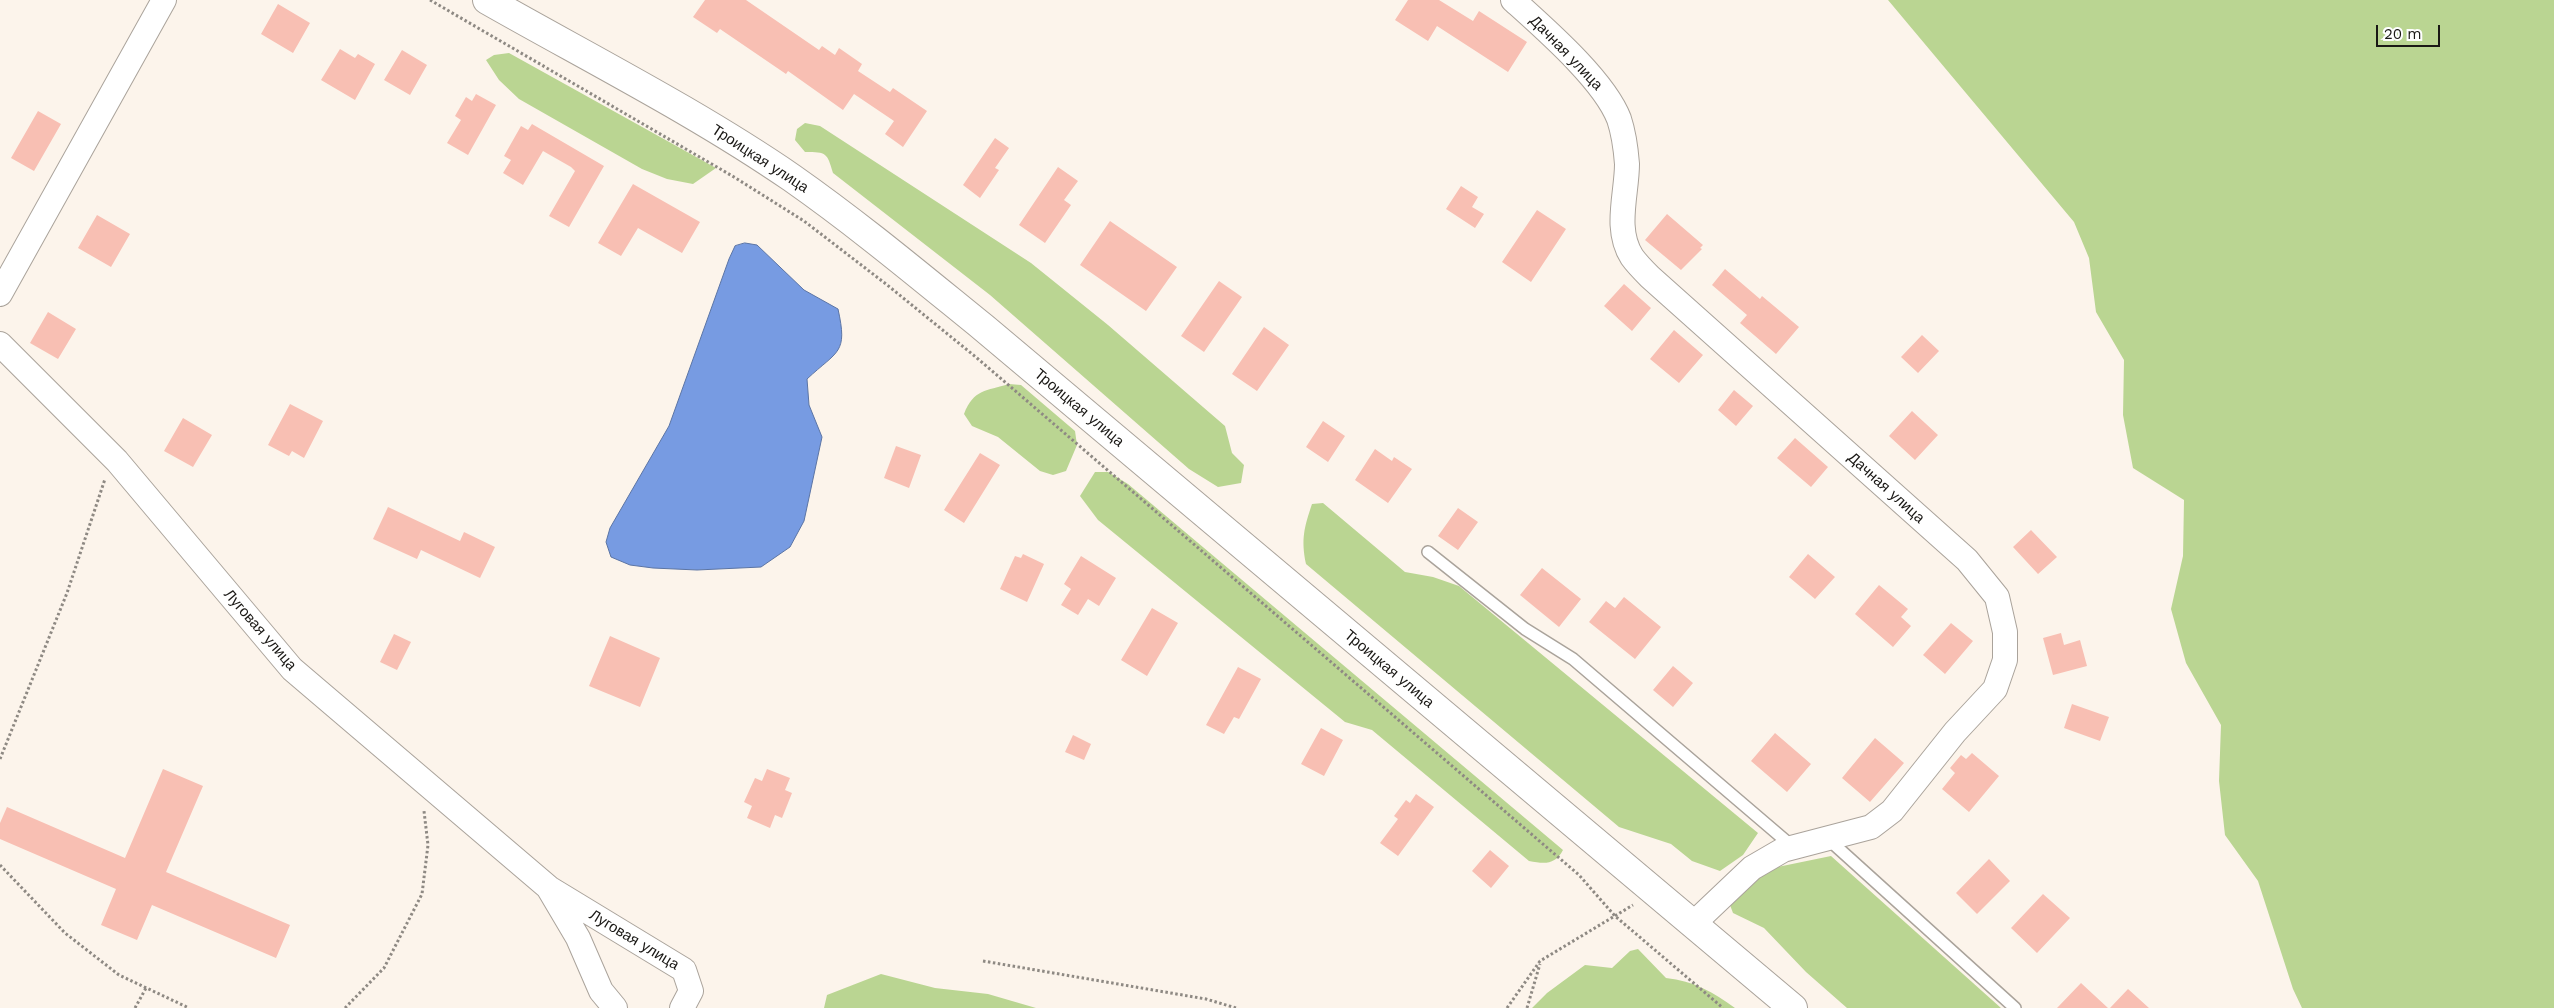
<!DOCTYPE html>
<html>
<head>
<meta charset="utf-8">
<style>
  body { margin:0 }
  #map { position:relative; width:2554px; height:1008px; overflow:hidden; background:#fcf4eb; font-family:"Work Sans",sans-serif }
  canvas { display:block }
  .scale { position:absolute; left:2376px; top:25px; width:64px; height:22px; box-sizing:border-box; border:2px solid #1a1815; border-top:0; padding-left:6px; font-size:15px; line-height:18px; white-space:nowrap; color:#1a1815; -webkit-text-stroke:4px #fff; paint-order:stroke }
</style>
</head>
<body>
<div id="map">
<canvas width="2554" height="1008"></canvas>
<div class="scale">20 m</div>
</div>
<script>
const g = document.querySelector('canvas').getContext('2d');
g.lineJoin = 'round';
function fillPath(path, color) { g.fillStyle = color; g.fill(path, 'evenodd'); }
function trace(path, color, width, dash) { g.strokeStyle = color; g.lineWidth = width; g.lineCap = dash ? 'butt' : 'round'; g.setLineDash(dash || []); g.stroke(path); }
function write(font, color, halo, rows, align = 'center') {
  g.font = font + ' "Work Sans",sans-serif'; g.lineWidth = 4; g.setLineDash([]); g.textBaseline = 'middle'; g.strokeStyle = halo; g.fillStyle = color; for (const [text, x, y, turn = 0] of rows) {
    g.save(); g.translate(x, y); g.rotate((+turn || 0) * Math.PI / 180); g.textAlign = isNaN(turn) ? turn : align; if (halo) g.strokeText(text, 0, 0); g.fillText(text, 0, 0); g.restore();
  }
}
fillPath(new Path2D(`
  M1888 0H2554V1008H2302L2293 989 2258 881 2225 835 2219 781 2221 725 2186 663 2171 609 2183 556 2184 500 2133 468 2123 415 2124 360 2096 312 2089 258 2074 222Z
  M509 53 716 168 693 184 667 179 642 169 519 99 499 80 486 60 494 55Z
  M805 123 820 126 1031 263 1108 325 1225 426 1232 453 1244 465 1241 483 1218 487 1189 469 990 295 833 173C827 153 827 152 805 152L795 140 797 129Z
  M1009 384 1021 385 1075 431 1077 445 1066 471 1053 475 1040 471 998 437 972 426 964 414C974 389 986 391 1009 384Z
  M1095 472H1108L1128 484 1563 850C1555 865 1545 864 1529 861L1372 730 1345 722 1098 520 1080 496Z
  M1323 503 1405 572 1433 577 1459 586 1758 833 1743 855 1720 871 1692 861 1671 844 1619 827 1306 564C1301 539 1304 528 1312 504Z
  M1831 856 2001 1008H1847L1806 972 1764 928 1733 913 1730 905 1763 870Z
  M1638 949 1666 978C1694 981 1713 992 1735 1008H1532L1547 993 1585 965 1612 968 1630 951Z
  M881 974 935 988 988 994 1036 1008H824L827 995Z`), '#bad592');
const water = new Path2D(`
  M745 243 757 245 804 290 838 309C848 354 838 350 807 379L809 405 822 437 804 521 790 547 761 567 697 570 653 568 630 565 611 557 606 542 610 528 669 426 729 259 735 246Z`);
fillPath(water, '#779be2');
trace(water, '#5b74a4', 1);
fillPath(new Path2D(`
  M705 0H746L819 50 822 46 835 55 839 48 862 64 858 71 890 92 893 88 927 111 903 147 885 134 894 121 854 94 843 110 788 71 786 74 720 29 717 33 693 17Z
  M1408 0H1439L1473 21 1479 11 1527 42 1508 72 1437 26 1428 41 1395 20Z
  M278 4 310 23 293 53 261 34Z
  M340 49 355 58 358 54 375 64 355 100 321 80Z
  M402 50 427 65 410 95 384 80Z
  M476 94 496 105 468 155 447 143 461 120 455 116 466 97 472 101Z
  M38 111 61 124 34 171 11 158Z
  M532 124 604 166 569 227 549 216 575 171 571 167 543 151 523 185 503 173 511 160 504 156 521 126 528 130Z
  M995 138 1009 148 995 168 999 170 980 198 963 185Z
  M1058 167 1078 181 1064 200 1071 205 1045 243 1019 225Z
  M633 184 700 222 682 253 638 228 621 256 598 243Z
  M1461 186 1478 197 1472 207 1484 214 1475 228 1446 209Z
  M1537 210 1566 229 1531 282 1502 262Z
  M1667 214 1703 245 1700 248 1702 249 1681 270 1645 240Z
  M97 215 130 234 111 267 78 248Z
  M1110 221 1177 267 1146 311 1080 265Z
  M1725 269 1760 299 1762 296 1799 327 1776 354 1740 323 1747 315 1712 285Z
  M1219 281 1242 297 1204 352 1181 336Z
  M1624 284 1651 308 1632 331 1604 306Z
  M48 312 76 329 58 359 30 343Z
  M1264 327 1289 345 1257 391 1232 374Z
  M1674 330 1703 355 1679 383 1650 359Z
  M1922 335 1939 351 1918 373 1901 357Z
  M1734 390 1753 406 1736 426 1718 410Z
  M290 404 323 421 304 458 292 451 289 456 268 445Z
  M1912 411 1938 435 1915 460 1889 436Z
  M183 418 212 435 193 467 164 451Z
  M1323 421 1345 436 1328 462 1306 447Z
  M1795 438 1828 467 1811 487 1777 458Z
  M896 446 921 455 909 488 884 478Z
  M1375 449 1392 461 1394 457 1412 469 1388 503 1355 480Z
  M980 453 1000 465 964 523 944 510Z
  M388 507 460 541 464 532 495 547 480 578 421 550 417 559 373 539Z
  M1458 508 1478 522 1458 550 1438 536Z
  M2031 530 2057 557 2038 574 2013 547Z
  M1023 554 1044 564 1027 602 1000 589 1015 556 1021 558Z
  M1808 554 1835 577 1815 599 1789 577Z
  M1081 556 1116 578 1099 606 1088 599 1078 615 1061 605 1071 589 1064 584Z
  M1542 568 1581 599 1559 627 1520 595Z
  M1879 585 1908 609 1901 617 1911 626 1893 647 1855 614Z
  M1624 597 1661 627 1635 659 1589 622 1606 601 1615 608Z
  M1152 608 1178 623 1147 676 1121 660Z
  M1951 623 1973 641 1945 674 1923 655Z
  M2061 633 2064 645 2080 640 2087 666 2053 675 2043 638Z
  M394 634 411 642 397 670 380 662Z
  M610 636 660 658 640 707 589 686Z
  M1673 666 1693 683 1673 707 1653 690Z
  M1238 667 1261 679 1239 719 1234 717 1224 734 1206 725Z
  M2072 704 2109 717 2100 741 2064 728Z
  M1321 728 1343 740 1324 776 1301 764Z
  M1775 733 1811 764 1787 792 1751 761Z
  M1073 735 1091 744 1084 760 1065 752Z
  M1875 738 1904 763 1870 802 1842 778Z
  M1972 753 1999 776 1969 812 1942 789 1955 773 1950 768 1961 755 1966 759Z
  M163 769 203 786 166 872 290 925 276 958 152 905 137 940 101 925 116 889 0 839V823L7 807 125 858Z
  M767 769 790 778 785 790 792 793 782 818 775 815 770 828 747 818 752 806 744 802 755 778 762 781Z
  M1416 794 1434 807 1398 856 1380 843 1398 819 1394 816 1406 800 1410 803Z
  M1490 850 1509 866 1491 888 1472 871Z
  M1989 859 2010 881 1977 914 1956 893Z
  M2043 894 2070 918 2037 953 2011 928Z
  M2081 983 2108 1008H2057Z
  M2128 989 2149 1008H2110Z`), '#f8bfb3');
const lane = new Path2D(`
  M1428 552 1525 629 1573 659 1793 847
  M1827 838 2015 1008`);
const street = new Path2D(`
  M1513 0C1545 29 1604 80 1619 119 1623 131 1626 151 1627 164 1627 194 1614 229 1632 257 1637 264 1644 271 1650 277L1967 560 1997 597 2005 632V660L1995 689 1955 732 1892 811 1871 827 1783 850 1752 868 1693 924
  M0 294 164 0
  M0 344 117 461 292 669 549 888 684 970 691 991 682 1008
  M549 889 578 938 601 991 615 1008`);
const primary = new Path2D(`
  M487 0C589 58 696 112 792 178 859 225 921 277 984 328L1793 1008`);
trace(lane, '#aaa39b', 14);
trace(street, '#aaa39b', 26);
trace(primary, '#aaa39b', 30);
trace(new Path2D(`
  M430 0 734 177 804 221 886 284 977 358 1579 875 1615 916 1723 1008
  M0 759 67 593 105 479
  M0 865 65 933 119 975 189 1008
  M983 961 1206 999 1236 1008
  M135 1008 146 988
  M345 1008 384 968 422 894 428 845 424 811
  M1507 1008 1540 961 1633 905
  M1527 1008 1540 964`), '#8e8983', 3, [2.5, 2.5]);
trace(lane, '#fff', 11);
trace(street, '#fff', 24);
trace(primary, '#fff', 28);
write('15px', '#1a1815', '#fff', [
  ["Дачная улица",1566,53,46],
  ["Троицкая улица",760,159,33],
  ["Троицкая улица",1079,408,40],
  ["Дачная улица",1886,488,42],
  ["Луговая улица",260,630,49],
  ["Троицкая улица",1389,669,40],
  ["Луговая улица",634,940,31]
]);
</script>
</body>
</html>
